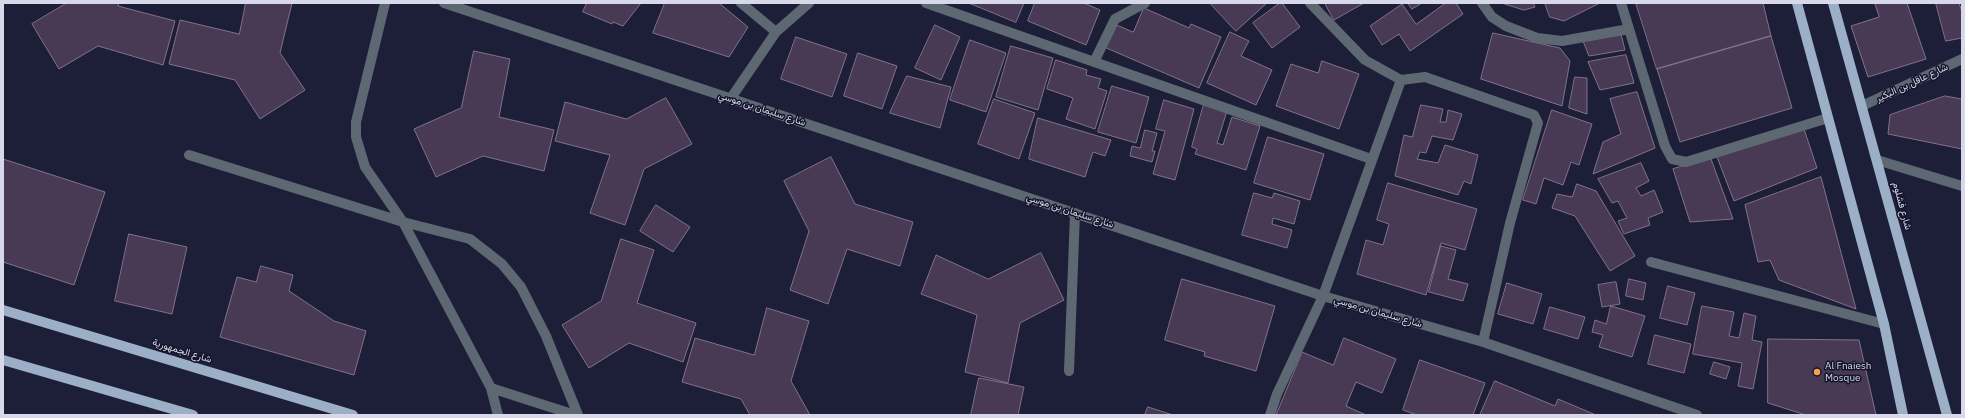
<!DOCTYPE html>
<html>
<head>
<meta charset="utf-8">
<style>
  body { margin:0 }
  #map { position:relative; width:1965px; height:418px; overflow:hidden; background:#1d1e37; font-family:"IBM Plex Sans",sans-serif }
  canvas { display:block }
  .frame { position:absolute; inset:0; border:4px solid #d7d9ea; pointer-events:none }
</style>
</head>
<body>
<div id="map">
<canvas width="1965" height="418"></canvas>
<div class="frame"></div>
</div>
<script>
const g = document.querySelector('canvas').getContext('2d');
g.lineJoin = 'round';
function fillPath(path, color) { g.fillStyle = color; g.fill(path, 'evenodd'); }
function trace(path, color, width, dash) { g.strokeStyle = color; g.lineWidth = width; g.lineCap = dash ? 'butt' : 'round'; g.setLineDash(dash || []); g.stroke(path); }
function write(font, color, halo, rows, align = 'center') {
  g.font = font + ' "IBM Plex Sans",Vazirmatn,sans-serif'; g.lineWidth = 3; g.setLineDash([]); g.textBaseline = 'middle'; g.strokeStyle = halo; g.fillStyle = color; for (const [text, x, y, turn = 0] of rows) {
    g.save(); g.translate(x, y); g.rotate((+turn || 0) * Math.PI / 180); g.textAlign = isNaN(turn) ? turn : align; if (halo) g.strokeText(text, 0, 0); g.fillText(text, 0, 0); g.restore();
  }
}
const building = new Path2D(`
  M67 3H119L118 6 175 21 163 65 98 46 59 69 32 24Z
  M246 3H292L280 53 305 90 260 119 235 80 169 64 180 20 239 34Z
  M587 3H641L623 26 613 22 612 24 583 12Z
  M665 3H719L748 27 729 57 653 33Z
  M969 3H1024L1016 22Z
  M1035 3H1084L1100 10 1086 45 1028 21Z
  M1210 3H1267L1236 31Z
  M1280 3H1282L1300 27 1272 48 1253 23Z
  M1325 3H1364L1334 20Z
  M1408 3H1422L1412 9Z
  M1446 3H1456L1463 14 1410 51 1399 34 1382 45 1370 26 1402 4 1416 24Z
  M1502 3H1533L1535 7 1524 10Z
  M1545 3H1600L1564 21 1550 17Z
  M1636 3H1763L1771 36 1657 69Z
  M1875 3H1907L1926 59 1868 77 1851 26 1879 17Z
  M1936 3H1959L1962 12V38L1946 41Z
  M1144 8 1189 28 1191 24 1221 37 1199 88 1104 47 1114 24 1133 32Z
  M935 25 960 37 941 80 915 68Z
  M1230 32 1249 41 1241 56 1272 70 1256 105 1207 83Z
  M1493 33 1560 48 1570 61 1562 106 1481 79Z
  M1621 34 1625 50 1589 56 1583 41Z
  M1771 36 1792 108 1680 142 1657 69Z
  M796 37 847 54 832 97 781 79Z
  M970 40 1006 53 986 112 950 100Z
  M1011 46 1053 58 1038 110 996 97Z
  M474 51 510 59 499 117 554 130 544 171 483 156 436 177 414 129 461 108Z
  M858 53 897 66 882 109 844 96Z
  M1626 55 1634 83 1600 90 1588 62Z
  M1056 60 1087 70 1086 75 1101 79 1098 88 1107 91 1095 129 1066 119 1073 98 1047 89Z
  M1322 61 1359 74 1339 129 1276 106 1291 64 1318 73Z
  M907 76 951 87 940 128 890 113Z
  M1575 77 1587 78V114L1569 108Z
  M1112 86 1149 97 1136 143 1098 132Z
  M1637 92 1655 148 1593 174 1603 142 1621 134 1610 99Z
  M1945 96 1962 99V149L1888 134 1890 115Z
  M666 98 692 144 644 169 625 225 590 213 610 155 555 141 565 102 626 119Z
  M994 99 1035 113 1019 159 978 144Z
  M1164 100 1194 109 1175 180 1153 174 1165 131 1156 129Z
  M1204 104 1227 111 1217 143 1223 145 1232 117 1260 126 1246 170 1195 154 1197 149 1192 147Z
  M1421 105 1443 109 1440 122H1446L1448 110 1462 114 1453 140 1432 136 1426 153 1420 152 1417 159 1438 163 1445 145 1478 155 1471 184 1464 181 1458 195 1395 176 1404 135 1412 137Z
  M1552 110 1592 124 1579 165 1571 162 1563 185 1544 178 1536 204 1523 200Z
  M1038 118 1111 140 1105 156 1093 152 1085 177 1029 159Z
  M1804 129 1817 168 1734 201 1717 157Z
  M1145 130 1157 133 1152 151H1155L1152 162 1130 156 1132 146 1140 148Z
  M1268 137 1324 154 1310 200 1254 183Z
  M831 157 855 204 913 222 900 266 847 249 828 304 790 290 809 231 784 181Z
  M3 159 105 192 74 285 3 262Z
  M1711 159 1733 219 1690 222 1673 169Z
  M1641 163 1649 181 1636 188 1641 196 1654 190 1663 212 1648 218 1650 225 1624 234 1618 221 1627 218 1618 201 1612 203 1598 179Z
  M1821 177 1856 309 1779 280 1770 260 1758 262 1745 205Z
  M1388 183 1477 209 1465 250 1441 243 1426 295 1357 274 1366 240 1383 245 1389 224 1377 220Z
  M1577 184 1596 191 1635 256 1610 271 1575 216 1552 208 1557 194 1572 197Z
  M1254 193 1272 198 1274 193 1300 201 1294 224 1273 218 1272 224 1292 230 1287 248 1242 235Z
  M656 205 690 227 673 252 640 231Z
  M129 234 187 247 172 314 115 301Z
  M621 239 654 250 637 303 696 323 683 362 629 343 589 368 562 325 601 301Z
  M1441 246 1456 250 1448 279 1468 284 1463 301 1429 292Z
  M1041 253 1064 300 1020 323 1008 383 965 372 977 315 921 294 936 255 988 279Z
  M261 266 293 275 289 291 334 321 366 331 354 375 220 337 237 277 256 282Z
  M1182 279 1275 306 1256 371 1204 356 1205 352 1165 340Z
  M1629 279 1646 283 1643 300 1626 296Z
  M1616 282 1620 304 1602 307 1598 285Z
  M1507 283 1542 294 1533 324 1498 314Z
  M1668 286 1695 293 1687 325 1660 318Z
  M1611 306 1645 316 1632 357 1599 347 1603 335 1592 332 1595 320 1606 324Z
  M1702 306 1734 312 1729 336 1739 338 1744 313 1756 316 1752 340 1762 342 1753 389 1738 386 1742 363 1693 354Z
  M1550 307 1585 317 1578 339 1544 329Z
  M767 308 809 321 791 381 810 415H750L741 399 682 382 695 338 754 355Z
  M1655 335 1691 344 1684 373 1648 364Z
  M1344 338 1396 359 1382 393 1356 382 1346 406 1366 415H1276L1302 352 1333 365Z
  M1768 339 1859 340 1876 415H1806L1768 403Z
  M1420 360 1485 383 1473 415H1417L1403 410Z
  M1714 362 1730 367 1726 379 1710 374Z
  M979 378 1024 387 1018 415H971Z
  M1495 381 1555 406 1558 399 1596 415H1480Z
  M1148 407 1173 415H1145Z`);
fillPath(building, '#483a54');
trace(building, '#81718e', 1);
trace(new Path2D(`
  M385 3 356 122V137L365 167 403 222 491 388 498 415
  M444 3 1323 296 1483 342 1697 415
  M741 3 776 32
  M926 3 1371 159
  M1310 3 1365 60 1401 80 1425 77 1534 115 1538 123 1510 223 1483 342
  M1482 3 1492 17 1506 26 1537 38 1562 41 1629 29
  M1621 3 1665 146 1672 159 1686 162 1828 118
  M1094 62 1115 19 1145 3
  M731 98 776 32 809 3
  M1862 106 1962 59
  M189 155 403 222 470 239 502 264 521 287 546 336 578 415
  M1877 160 1962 186
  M1651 262 1884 324
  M1069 371 1075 213
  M491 388 575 415
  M1270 415 1277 394 1323 296 1401 80`), '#5e6873', 10);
trace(new Path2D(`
  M1797 3 1884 324 1903 415
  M1833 3 1947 415
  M3 310 353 415
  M3 360 193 415`), '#9bb0c6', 10);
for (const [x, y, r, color] of [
  [1817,372,4,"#f6a247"]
]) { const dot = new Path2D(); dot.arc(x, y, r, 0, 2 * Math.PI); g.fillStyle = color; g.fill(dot); trace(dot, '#14142c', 1.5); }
write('10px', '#d7d9ea', '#14142c', [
  ["شارع عاقل بن البكير",1912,83,-25],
  ["شارع سليمان بن موسي",762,109,18],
  ["شارع فشلوم",1902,206,75],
  ["شارع سليمان بن موسي",1070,211,18],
  ["شارع سليمان بن موسي",1378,312,16],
  ["شارع الجمهورية",182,351,17]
]);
write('10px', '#d7d9ea', '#14142c', [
  ["Al Fnaiesh",1825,366],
  ["Mosque",1825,378]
], 'left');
</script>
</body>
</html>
